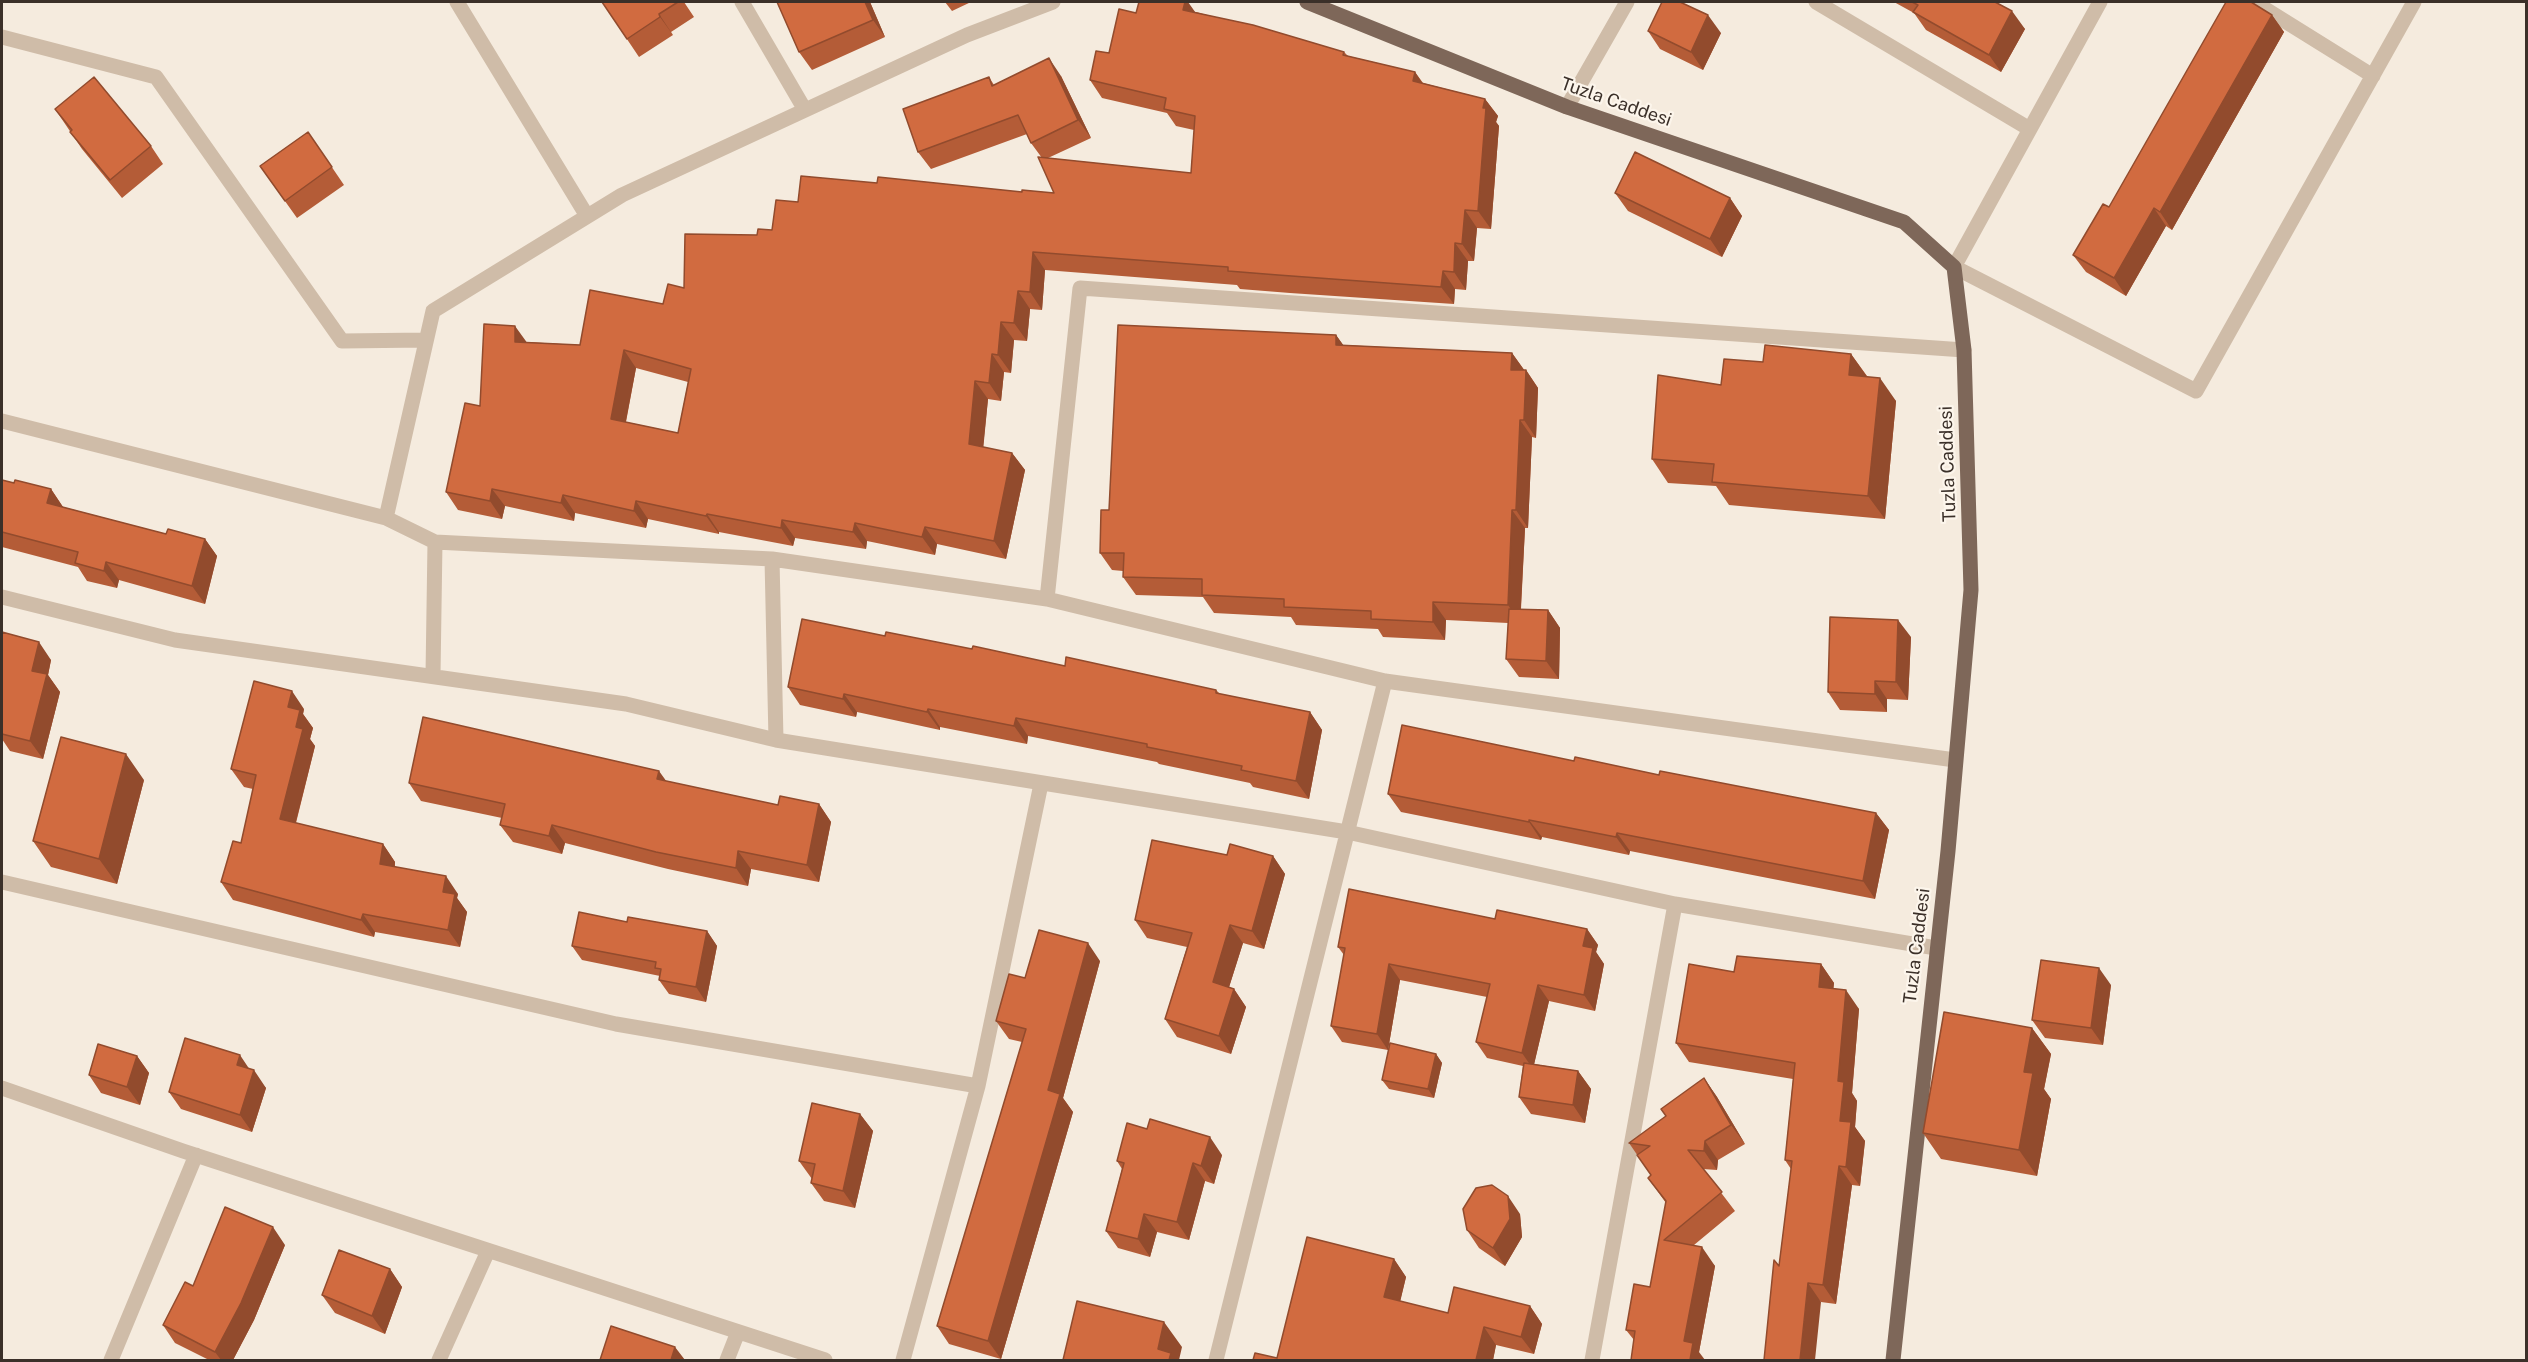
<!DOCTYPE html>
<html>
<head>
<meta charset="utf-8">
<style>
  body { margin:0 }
  #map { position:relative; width:2528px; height:1362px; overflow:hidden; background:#f5ebde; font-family:"Public Sans",sans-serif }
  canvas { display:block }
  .frame { position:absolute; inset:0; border:3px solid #3b3029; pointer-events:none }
</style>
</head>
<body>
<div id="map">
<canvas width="2528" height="1362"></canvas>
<div class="frame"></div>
</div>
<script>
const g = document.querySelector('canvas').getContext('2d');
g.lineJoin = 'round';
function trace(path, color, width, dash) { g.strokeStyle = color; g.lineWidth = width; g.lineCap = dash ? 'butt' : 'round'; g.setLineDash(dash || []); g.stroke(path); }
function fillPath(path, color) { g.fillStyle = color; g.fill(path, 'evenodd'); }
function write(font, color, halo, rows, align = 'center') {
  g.font = font + ' "Public Sans",sans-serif'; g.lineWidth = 4.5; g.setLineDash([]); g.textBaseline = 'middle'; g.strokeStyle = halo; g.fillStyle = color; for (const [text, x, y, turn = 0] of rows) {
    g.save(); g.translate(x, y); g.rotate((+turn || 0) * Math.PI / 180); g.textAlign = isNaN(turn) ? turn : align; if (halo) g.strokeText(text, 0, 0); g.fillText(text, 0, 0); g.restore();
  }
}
trace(new Path2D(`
  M457 2 587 216
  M742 2 805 110
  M1816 2 2028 128
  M2100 2 1954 267 2196 391 2414 2
  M2254 2 2373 76
  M2 37 156 77 342 341 425 340
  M1567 107 1627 2
  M2 421 386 518 435 542 772 559 1047 599 1385 681 1955 760
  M386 518 433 311 622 195 967 35 1053 2
  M772 559 776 740
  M2 597 175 640 626 704 776 740 1347 832 1675 904 1936 948
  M1047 599 1080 288 1964 350
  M433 675 435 542
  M2 882 616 1024 978 1086
  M2 1088 183 1151 825 1360
  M111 1360 196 1155
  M439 1360 488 1251
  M727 1360 738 1332
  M903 1360 978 1086 1041 784
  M1216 1360 1385 681
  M1592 1360 1675 904`), '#cfbca8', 15);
trace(new Path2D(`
  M1307 2 1567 107 1904 222 1954 267 1964 350 1971 590 1948 851 1893 1360`), '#7e6759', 15);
fillPath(new Path2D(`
  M602 2H684L694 17 671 32 673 35 639 57Z
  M777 2H870L885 37 812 70 799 52Z
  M945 2H971L952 11Z
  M1894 2H1995L2025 29 2001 72 1926 30 1914 13Z
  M1196 12 1344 52 1348 56 1415 72 1423 83 1485 99 1498 116 1496 122 1499 126 1491 229 1477 228 1474 261H1468L1466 290 1455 289 1454 304 1290 293 1240 289 1237 285 1045 270 1042 310 1030 309 1027 341 1014 340 1011 373 1004 372 1001 401 988 399 983 447 1012 453 1025 470 1006 559 937 544 935 555 867 541 866 549 795 538 793 546 719 532V534L648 519 646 528 575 513 574 521 505 506 502 519 458 510 446 492 480 406 527 342 580 345 663 304 757 235 772 230 798 202 877 183 1022 192 1054 193 1042 158 1031 143 1027 134 931 169 918 152 989 77 994 85 1061 76 1091 138 1048 158 1191 173 1194 130 1176 126 1167 113 1102 98 1090 80 1136 13ZM636 368 688 382 678 433 626 422Z
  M2272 15 2284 32 2172 230 2166 226 2126 296 2086 272 2073 255 2109 207Z
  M1648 31 1721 33 1703 70 1660 49Z
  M55 109 151 146 163 164 122 198 82 149Z
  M308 132 344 185 297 218 260 166Z
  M1615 193 1730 198 1742 216 1722 257 1628 211Z
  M1336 335 1343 345 1512 353 1524 370H1526L1538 388 1536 438 1532 437 1528 528H1525L1521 609 1548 610 1560 628 1559 679 1519 677 1506 659 1508 623 1446 620 1445 640 1383 637 1378 629 1296 625 1291 617 1214 613 1203 597 1136 595 1123 577V571L1112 570 1100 553 1109 510Z
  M1851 354 1867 376 1896 401 1885 519 1729 505 1716 486 1668 483 1652 459 1721 385 1763 362Z
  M2 480 14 483 51 489 63 507 166 534 205 539 217 556 205 604 119 580 117 588 87 581 78 567 2 547Z
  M2 632 51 660 48 675 60 692 43 759 10 751 2 739Z
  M885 636 972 649 1065 666 1216 690 1220 694 1310 712 1322 730 1309 799 1253 787 1250 783 1159 764 1157 762 1028 736 1027 744 940 727V730L857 712 856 717 800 705 788 687Z
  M1911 637 1908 700 1887 699V712L1840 710 1828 692Z
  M304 709 303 714 313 728 310 739 315 746 296 823 383 844 395 862V867L458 894 457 898 467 912 460 947 375 932 374 937 233 900 221 882 241 843 253 789 244 787 231 769Z
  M1574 761 1876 813 1889 830 1875 899 1630 851 1629 855 1542 837 1541 840 1401 812 1388 794Z
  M144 780 117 884 51 867 33 841Z
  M666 781 778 805 819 804 831 822 819 882 751 869 748 886 668 869 565 843 562 854 513 842 500 825 502 818 421 801 409 783Z
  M1227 855 1273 856 1285 874 1264 949 1243 943 1229 987 1234 989 1246 1007 1231 1054 1177 1037 1165 1019 1187 947 1147 938 1135 920Z
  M1495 919 1587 929 1598 945 1596 952 1604 964 1595 1011 1549 1001 1534 1064 1578 1071 1591 1089 1585 1123 1531 1114 1519 1097 1523 1066 1487 1058 1476 1042 1487 997 1400 980 1388 1050 1342 1042 1331 1026 1344 955 1338 947Z
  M627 922 707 931 717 946 706 1002 669 994 659 980 660 976 582 960 572 946Z
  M1100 961 1063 1098 1073 1112 1001 1359 949 1344 937 1326 1022 1042 1009 1039 996 1021 1025 978Z
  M1821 964 1834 983 1833 989 1859 1009 1852 1093 1857 1101 1855 1127 1865 1141 1860 1186 1852 1185 1836 1304 1821 1302 1779 1266 1791 1169 1785 1160 1793 1079 1689 1062 1676 1043 1734 972Z
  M2111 985 2103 1045 2045 1038 2032 1020Z
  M2032 1028 2051 1054 2044 1089 2051 1099 2037 1176 1941 1159 1923 1133Z
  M1436 1054 1442 1063 1434 1098 1389 1089 1382 1080Z
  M137 1056 149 1073 140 1105 101 1093 89 1075Z
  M249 1069 266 1088 252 1132 181 1109 169 1092Z
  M1704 1078 1717 1097 1745 1144 1718 1160 1717 1170 1703 1169 1735 1211 1694 1245 1715 1266 1699 1352 1634 1340 1626 1330 1650 1287 1666 1203 1648 1178 1651 1175 1629 1143 1666 1116Z
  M860 1114 873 1131 855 1208 824 1201 811 1183 812 1179 799 1161Z
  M1222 1155 1214 1184 1205 1181 1189 1240 1157 1232 1150 1257 1118 1248 1106 1231 1122 1169 1117 1161Z
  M1520 1214 1522 1237 1505 1266 1479 1248 1467 1230Z
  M285 1245 254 1320 233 1360H209L175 1343 163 1325 193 1286Z
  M1394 1259 1406 1277 1400 1301 1448 1313 1530 1306 1542 1324 1534 1354 1496 1345 1493 1360H1253L1277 1358Z
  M390 1269 402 1287 385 1334 335 1313 322 1295Z`), '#b45c37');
fillPath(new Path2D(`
  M865 2H870L885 37 873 20Z
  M1185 2H1188L1198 16 1183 10Z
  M2012 11 2025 29 2001 72 1989 55Z
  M659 14 673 35 660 17Z
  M1708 15 1721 33 1703 70 1691 52Z
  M2272 15 2284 32 2172 230 2160 212Z
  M1049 58 1061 76 1091 138 1078 120Z
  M1415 72 1427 90 1413 81Z
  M1485 99 1498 116 1496 122 1499 126 1491 229 1478 211 1483 108Z
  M1730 198 1742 216 1722 257 1710 239Z
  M2154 208 2166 226 2126 296 2114 278Z
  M1465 210 1477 228 1474 261 1462 244Z
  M1455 243 1468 261 1466 290 1454 272Z
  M1033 252 1045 270 1042 310 1030 292Z
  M1443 271 1455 289 1454 304 1441 287Z
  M1018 291 1030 309 1027 341 1014 323Z
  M1001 322 1014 340 1011 373 998 355Z
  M515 326 528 344 515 342Z
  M1336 335 1349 353 1336 345Z
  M624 350 636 368 623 436 611 419Z
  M1512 353 1525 371 1511 370Z
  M992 354 1004 372 1001 401 989 383Z
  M1851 354 1868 378 1849 375Z
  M1526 370 1538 388 1536 438 1524 420Z
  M1880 378 1896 401 1885 519 1868 496Z
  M975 381 988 399 982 461 969 444Z
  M1520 420 1532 437 1528 528 1516 510Z
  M1012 453 1025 470 1006 559 994 541Z
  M51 489 63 507 47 503Z
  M492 489 505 506 502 519 490 501Z
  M563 495 575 513 574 521 561 503Z
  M636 501 648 519 646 528 634 511Z
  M1512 510 1525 528 1520 623 1508 605Z
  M707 514 719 532V534L706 516Z
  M782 520 795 538 793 546 781 528Z
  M855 523 867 541 866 549 853 532Z
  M925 527 937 544 935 555 922 537Z
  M205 539 217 556 205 604 192 586Z
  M106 562 119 580 117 588 104 571Z
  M1433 602 1446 620 1445 640 1433 622Z
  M1548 610 1560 628 1559 679 1546 661Z
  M1898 620 1911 637 1908 700 1896 682Z
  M39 642 51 660 48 675 60 692 43 759 30 741 32 671Z
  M1875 681 1887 699V712L1875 694Z
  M292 691 304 709 303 714 313 728 310 739 315 746 292 837 280 819 296 727 288 707Z
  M844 694 857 712 856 717 843 699Z
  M928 709 940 727V730L927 712Z
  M1310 712 1322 730 1309 799 1296 781Z
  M1016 718 1028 736 1027 744 1014 726Z
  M126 754 144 780 117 884 99 859Z
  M659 771 672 789 657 779Z
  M819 804 831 822 819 882 807 865Z
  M1876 813 1889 830 1875 899 1863 881Z
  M1529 820 1542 837 1541 840 1529 822Z
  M552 825 565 843 562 854 549 836Z
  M1617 833 1630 851 1629 855 1616 837Z
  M383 844 395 862 393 882 380 864Z
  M738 851 751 869 748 886 736 868Z
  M1273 856 1285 874 1264 949 1252 931Z
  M446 876 458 894 457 898 467 912 460 947 448 930 443 892Z
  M363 914 375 932 374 937 361 920Z
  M1230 925 1243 943 1225 1000 1213 982Z
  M1587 929 1598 945 1596 952 1604 964 1595 1011 1584 995 1583 946Z
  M707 931 717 946 706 1002 696 987Z
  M1088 943 1100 961 1063 1098 1073 1112 1001 1359 988 1341 1048 1090Z
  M1389 964 1400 980 1388 1050 1377 1034Z
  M1821 964 1834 983 1832 1006 1819 987Z
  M2099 968 2111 985 2103 1045 2091 1028Z
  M1538 985 1549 1001 1533 1069 1522 1053Z
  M1234 989 1246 1007 1231 1054 1219 1036Z
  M1846 990 1859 1009 1852 1093 1857 1101 1855 1127 1865 1141 1860 1186 1846 1167 1840 1121 1838 1081Z
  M2032 1028 2051 1054 2044 1089 2051 1099 2037 1176 2019 1150 2024 1072Z
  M1436 1054 1442 1063 1434 1098 1428 1089Z
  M240 1055 252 1073 237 1065Z
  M137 1056 149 1073 140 1105 127 1087Z
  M254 1070 266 1088 252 1132 240 1115Z
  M1578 1071 1591 1089 1585 1123 1573 1105Z
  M1704 1078 1717 1097 1745 1144 1731 1125Z
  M860 1114 873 1131 855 1208 843 1191Z
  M1210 1137 1222 1155 1214 1184 1201 1166Z
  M1705 1141 1718 1160 1717 1170 1704 1151Z
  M1193 1163 1205 1181 1189 1240 1177 1222Z
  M1839 1166 1852 1185 1836 1304 1823 1285Z
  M1508 1196 1520 1214 1522 1237 1505 1266 1493 1248Z
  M1144 1214 1157 1232 1150 1257 1138 1239Z
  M273 1227 285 1245 254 1320 233 1360H221L215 1352Z
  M1702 1247 1715 1266 1699 1352 1705 1360H1690L1684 1341Z
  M1394 1259 1406 1277 1397 1315 1384 1297Z
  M390 1269 402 1287 385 1334 372 1316Z
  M1808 1283 1821 1302 1815 1360H1800Z
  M1530 1306 1542 1324 1534 1354 1521 1337Z
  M1164 1322 1182 1347 1179 1360H1166L1158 1349Z
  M1484 1327 1496 1345 1493 1360H1476Z
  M675 1347 685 1360H671Z`), '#924b2d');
const building = new Path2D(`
  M602 2H678L659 14 660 17 627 39Z
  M777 2H865L873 20 799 52Z
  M1139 2H1185L1183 10 1253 25 1344 52 1343 55 1415 72 1413 81 1485 99 1483 108H1486L1478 211 1465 210 1462 244 1455 243 1454 272 1443 271 1441 287 1278 275 1228 271V267L1033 252 1030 292 1018 291 1014 323 1001 322 998 355 992 354 989 383 975 381 969 444 1012 453 994 541 925 527 922 537 855 523 853 532 782 520 781 528 707 514 706 516 636 501 634 511 563 495 561 503 492 489 490 501 446 492 465 403 480 406 484 324 515 326V342L580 345 590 290 663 304 668 284 684 288 685 234 757 235 758 229 772 230 776 200 798 202 801 176 877 183 878 177 1022 192V190L1054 193 1038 157 1191 173 1195 116 1164 109 1166 98 1090 80 1096 51 1109 53 1119 9 1136 13ZM624 350 691 369 678 433 611 419Z
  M1662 2H1680L1708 15 1691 52 1648 31Z
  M1912 2H1995L2012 11 1989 55 1913 12 1918 5Z
  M2226 2H2251L2272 15 2160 212 2154 208 2114 278 2073 255 2103 204 2109 207Z
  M1049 58 1078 120 1031 143 1018 115 918 152 903 109 989 77 992 86Z
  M94 77 151 146 110 180 70 132 72 130 55 109Z
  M308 132 332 167 285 201 260 166Z
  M1635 152 1730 198 1710 239 1615 193Z
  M1118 325 1336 335V345L1512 353 1511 370H1526L1524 420H1520L1516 510H1512L1508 605 1433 602V622L1371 619V611L1284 607V599L1202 595V579L1123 577 1124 553H1100L1101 510H1109Z
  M1765 345 1851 354 1849 375 1880 378 1868 496 1712 482 1714 464 1652 459 1658 375 1721 385 1724 359 1763 362Z
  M2 480 14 483 15 480 51 489 47 503 166 534 168 529 205 539 192 586 106 562 104 571 75 563 78 552 2 532Z
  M1509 609 1548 610 1546 661 1506 659Z
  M1830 617 1898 620 1896 682 1875 681V694L1828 692Z
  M802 619 885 636 886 632 972 649 973 646 1065 666 1066 657 1216 690V693L1310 712 1296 781 1241 770 1242 766 1147 747V744L1016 718 1014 726 928 709 927 712 844 694 843 699 788 687Z
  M2 632 39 642 32 671 47 674 30 741 2 734Z
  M254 681 292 691 288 707 300 710 296 727 303 729 280 819 383 844 380 864 446 876 443 892 455 894 448 930 363 914 361 920 221 882 233 841 241 843 256 775 231 769Z
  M423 717 659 771 657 779 778 805 780 796 819 804 807 865 738 851 736 868 656 852 552 825 549 836 500 825 505 804 409 783Z
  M1402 725 1574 761 1575 757 1659 775 1660 771 1876 813 1863 881 1617 833 1616 837 1529 820V822L1388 794Z
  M61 737 126 754 99 859 33 841Z
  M1152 840 1227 855 1230 844 1273 856 1252 931 1230 925 1213 982 1234 989 1219 1036 1165 1019 1192 933 1135 920Z
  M1349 889 1495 919 1497 910 1587 929 1583 946 1593 948 1584 995 1538 985 1522 1053 1476 1042 1490 984 1389 964 1377 1034 1331 1026 1345 948 1338 947Z
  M579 912 627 922 628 917 707 931 696 987 659 980 661 969 655 968 656 962 572 946Z
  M1039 930 1088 943 1048 1090 1060 1094 988 1341 937 1326 1026 1029 996 1021 1009 974 1025 978Z
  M1737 956 1821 964 1819 987 1846 990 1838 1081 1844 1082 1840 1121 1851 1122 1846 1167 1839 1166 1823 1285 1808 1283 1800 1360H1764L1774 1260 1779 1266 1792 1161 1785 1160 1795 1063 1676 1043 1689 964 1734 972Z
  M2041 960 2099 968 2091 1028 2032 1020Z
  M1944 1012 2032 1028 2024 1072 2033 1073 2019 1150 1923 1133Z
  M185 1038 240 1055 237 1065 254 1070 240 1115 169 1092Z
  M1390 1043 1436 1054 1428 1089 1382 1080Z
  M98 1044 137 1056 127 1087 89 1075Z
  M1524 1063 1578 1071 1573 1105 1519 1097Z
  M1704 1078 1731 1125 1705 1141 1704 1151 1688 1150 1722 1192 1664 1240 1702 1247 1684 1341 1693 1343 1690 1360H1631L1635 1331 1626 1330 1634 1284 1650 1287 1666 1201 1648 1178 1651 1175 1637 1155 1650 1146 1629 1143 1666 1116 1661 1109Z
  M812 1103 860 1114 843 1191 811 1183 815 1164 799 1161Z
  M1150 1119 1210 1137 1201 1166 1193 1163 1177 1222 1144 1214 1138 1239 1106 1231 1124 1163 1117 1161 1127 1123 1147 1129Z
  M1492 1185 1508 1196 1510 1219 1493 1248 1467 1230 1463 1209 1476 1188Z
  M225 1207 273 1227 241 1303 215 1352 163 1325 185 1282 193 1286Z
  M1307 1237 1394 1259 1384 1297 1448 1313 1454 1287 1530 1306 1521 1337 1484 1327 1476 1360H1253L1255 1353 1277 1358Z
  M339 1250 390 1269 372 1316 322 1295Z
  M1077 1301 1164 1322 1158 1349 1171 1353 1169 1360H1063Z
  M611 1326 675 1347 671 1360H600Z`);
fillPath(building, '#d16b40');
trace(building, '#924b2d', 1.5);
write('18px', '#3b3029', '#fcf5eb', [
  ["Tuzla Caddesi",1616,102,19],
  ["Tuzla Caddesi",1948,464,-92],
  ["Tuzla Caddesi",1917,946,-83]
]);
</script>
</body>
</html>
